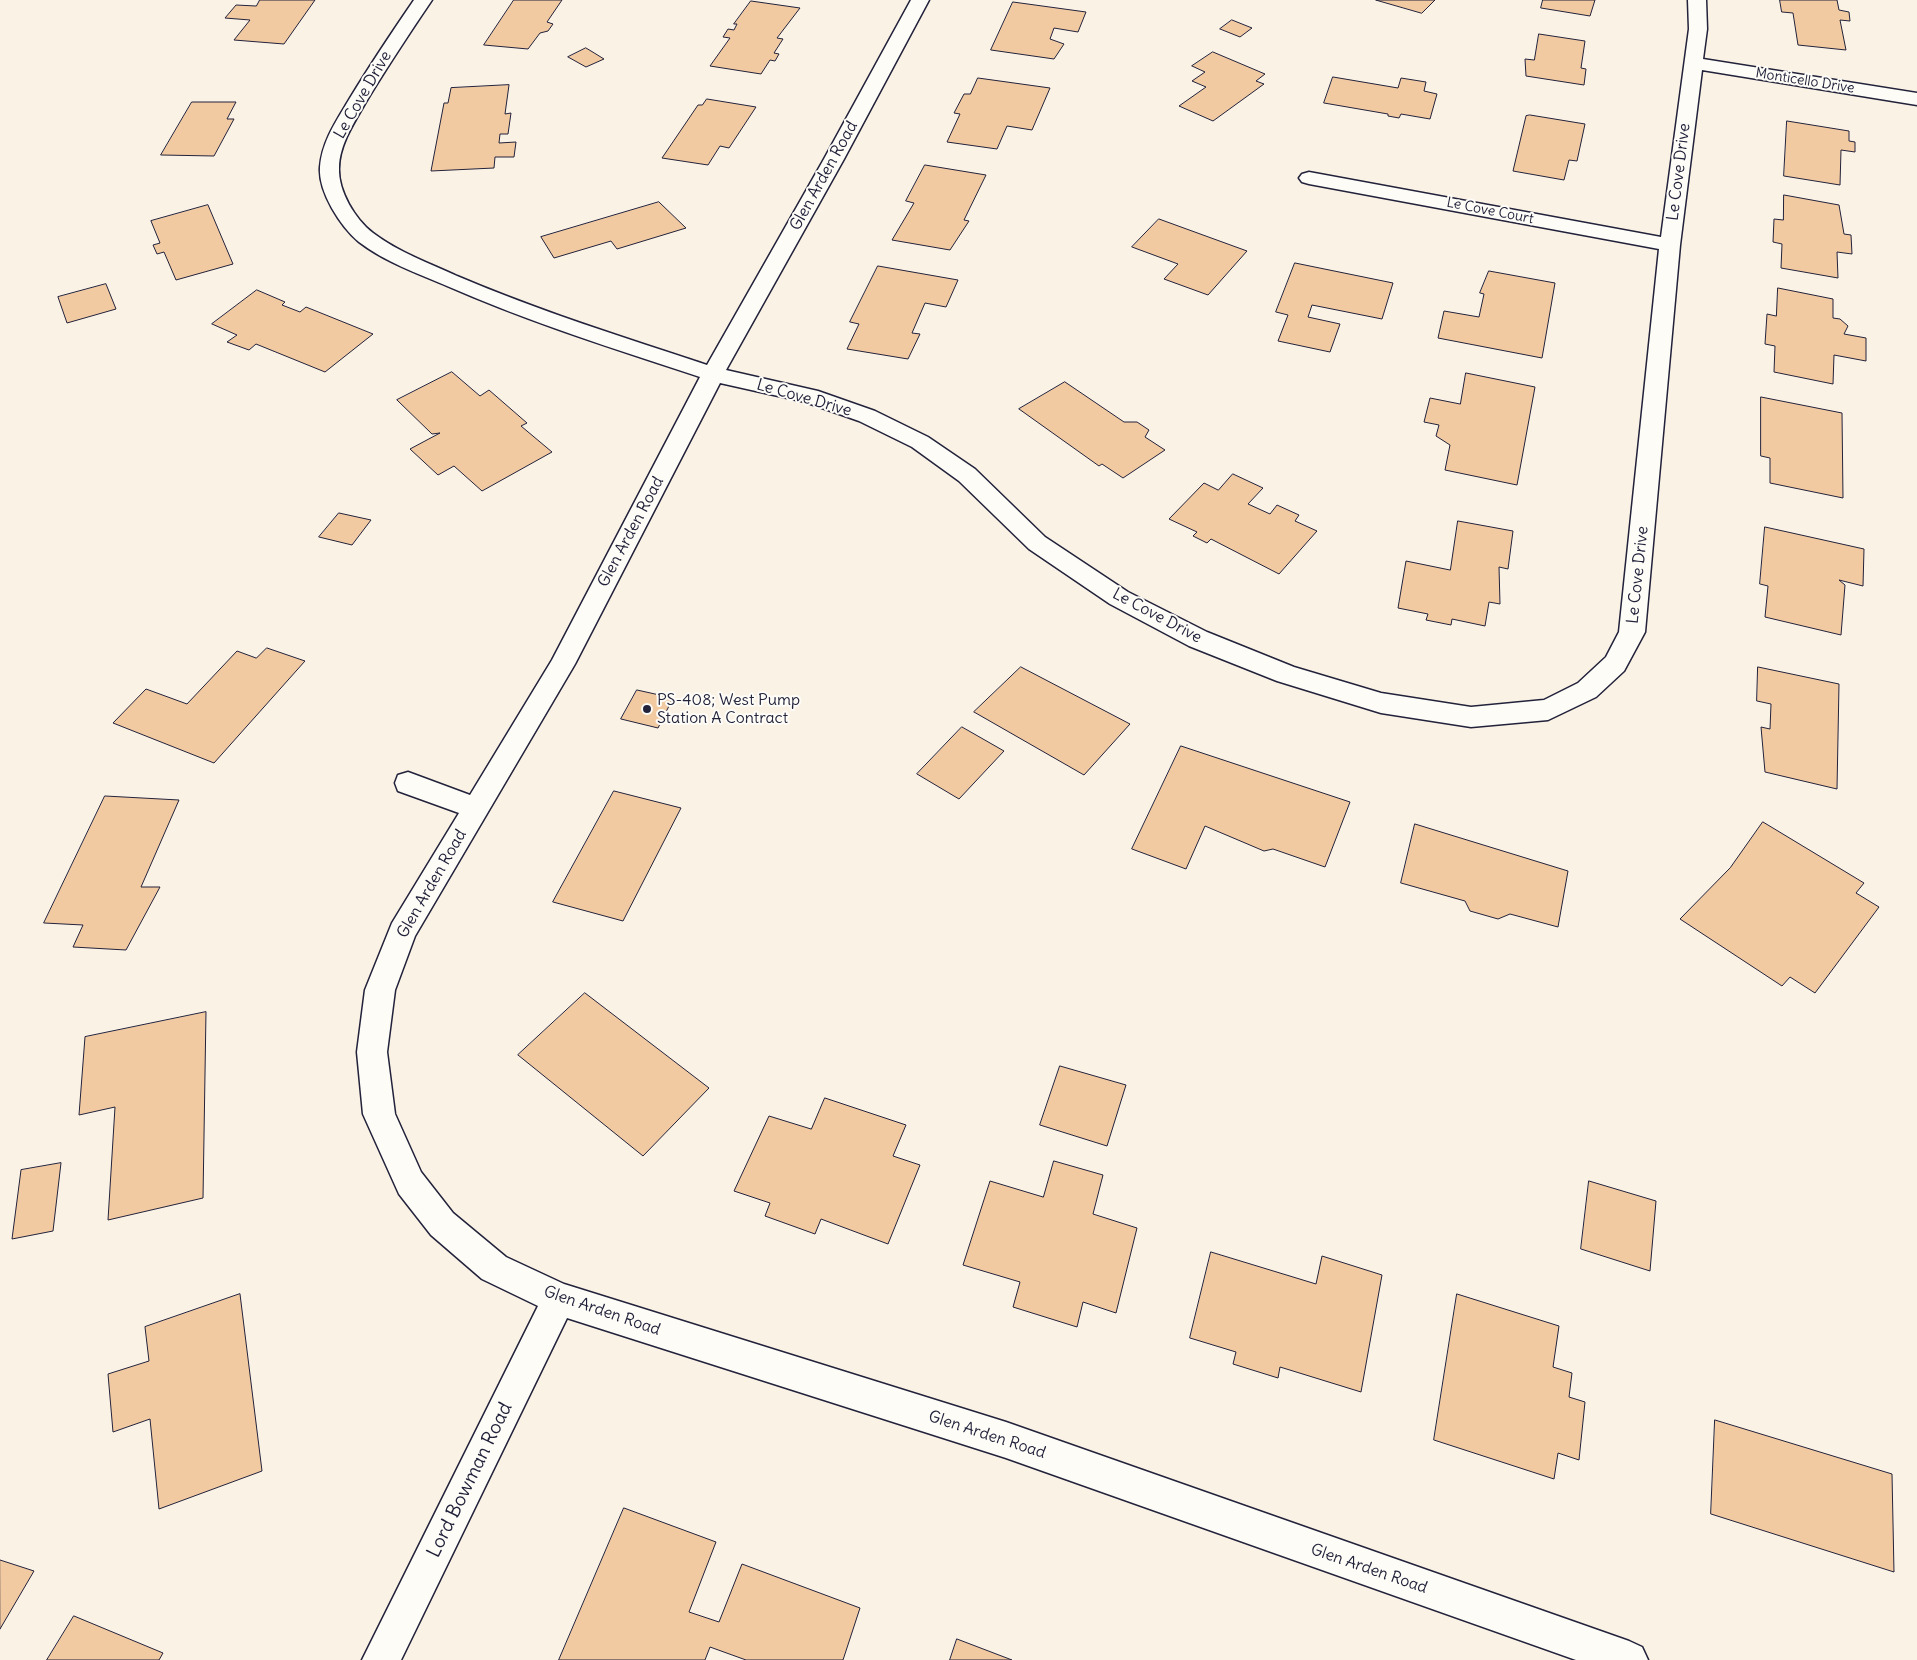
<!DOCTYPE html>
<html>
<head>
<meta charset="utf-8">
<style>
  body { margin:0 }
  canvas { display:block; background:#fbf2e6 }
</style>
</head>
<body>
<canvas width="1917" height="1660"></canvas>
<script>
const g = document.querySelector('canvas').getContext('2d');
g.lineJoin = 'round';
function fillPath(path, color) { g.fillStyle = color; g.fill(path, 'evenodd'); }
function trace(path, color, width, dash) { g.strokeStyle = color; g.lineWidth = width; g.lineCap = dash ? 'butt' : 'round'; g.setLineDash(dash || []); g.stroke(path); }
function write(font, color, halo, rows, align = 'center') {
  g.font = font + ' Delius,sans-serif'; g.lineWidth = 4; g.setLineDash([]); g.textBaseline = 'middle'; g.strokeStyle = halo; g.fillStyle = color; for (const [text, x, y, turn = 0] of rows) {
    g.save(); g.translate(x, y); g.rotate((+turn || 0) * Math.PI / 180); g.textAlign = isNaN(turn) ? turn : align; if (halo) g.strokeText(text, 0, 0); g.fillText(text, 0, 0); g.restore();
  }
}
const building = new Path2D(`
  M260 0H315L284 44 234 40 250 20 225 18 236 5 256 6Z
  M514 0H562L547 22 553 24 548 31 540 33 528 49 484 45Z
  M1376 0H1435L1422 13Z
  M1543 0H1595L1590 16 1541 8Z
  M1780 0H1837L1839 10 1849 12 1850 21 1840 20 1846 50 1798 45 1793 13 1782 12Z
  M751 1 800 8 777 38 783 39 774 53 779 54 775 61 770 60 761 74 710 66 730 38 723 37 728 29 734 30 737 24H734Z
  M1013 2 1086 12 1078 32 1054 28 1050 39 1064 44 1054 59 991 50Z
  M1232 20 1252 28 1240 37 1220 29Z
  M1539 34 1585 41 1581 68 1586 69 1584 85 1526 76 1525 59 1534 60Z
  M586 48 591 51 604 59 586 67 568 57Z
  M1213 52 1265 74 1256 81 1264 84 1213 121 1179 106 1206 87 1192 81 1205 72 1192 66Z
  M1333 77 1398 88 1401 78 1426 82 1424 91 1437 94 1430 119 1401 114 1399 118 1388 116V114L1324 103Z
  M978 78 1050 88 1032 130 1007 126 997 149 947 142 960 114 954 113 964 94H970Z
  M509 85 505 114 511 113 508 134H500L499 143 516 142 514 157H495L494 168 431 171 444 103H448L451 88Z
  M707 99 756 107 729 148 720 146 708 165 662 158 698 105H702Z
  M192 102H236L227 119H234L214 156 161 155Z
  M1530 115 1585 124 1577 161 1569 160 1564 180 1513 171 1526 116Z
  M1787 121 1849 131V141L1855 142V152L1841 150 1840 185 1784 176Z
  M925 165 986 175 964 220 969 221 950 250 892 240 914 203 906 201Z
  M1784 195 1839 205 1844 234 1851 235 1852 254 1837 252 1838 278 1781 268 1782 244 1773 242 1774 219 1783 220Z
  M659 202 686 228 617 249 611 241 554 258 541 237Z
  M208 205 233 264 176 280 164 252 157 254 153 245 160 243 151 221Z
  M1159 219 1247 251 1208 295 1164 279 1178 264 1132 247Z
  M1295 263 1393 283 1382 319 1312 305 1308 317 1340 324 1330 352 1278 341 1288 315 1276 312Z
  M878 266 958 280 946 307 925 303 912 333 920 334 908 359 847 349 859 324 850 322Z
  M1489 271 1555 283 1542 358 1438 338 1444 311 1479 317 1484 294 1480 293Z
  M106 284 116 309 67 323 58 297Z
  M1778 288 1833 299V318L1840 319 1848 326 1844 334 1866 338V361L1834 355 1833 384 1774 372 1775 346 1765 344 1767 314 1776 316Z
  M257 290 285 302 282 305 300 312 306 307 373 334 325 372 256 344 249 350 227 342 237 335 212 324Z
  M452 372 480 396 489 390 527 423 521 426 552 452 482 491 454 466 438 475 410 449 440 433 432 434 397 400Z
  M1466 373 1535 387 1517 485 1445 470 1450 445 1436 436 1439 425 1424 422 1430 398 1460 404Z
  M1065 382 1124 422H1137L1149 430 1145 437 1165 450 1123 478 1102 464 1099 466 1019 409Z
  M1761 397 1842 413 1843 498 1770 483V458L1761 456Z
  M1233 474 1263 488 1248 504 1270 514 1277 505 1299 515 1295 521 1317 531 1279 574 1211 539 1207 543 1193 536 1197 532 1169 519 1204 483 1218 490Z
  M339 513 371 520 352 545 319 537Z
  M1458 521 1513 531 1508 569 1499 567 1500 604 1489 602 1485 626 1452 619 1451 625 1426 620 1428 614 1398 608 1406 561 1450 570Z
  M1765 527 1864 549 1863 586 1839 580 1845 585 1841 635 1765 617 1768 586 1760 584Z
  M267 648 305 661 214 763 113 723 146 689 187 704 237 651 256 658Z
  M1021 667 1130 724 1084 775 974 712Z
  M1758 667 1839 684 1837 789 1765 772 1761 727 1770 729 1771 704 1757 701Z
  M637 690 673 698 658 728 621 719Z
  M962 727 1004 751 959 799 917 774Z
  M1181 746 1350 802 1325 867 1273 849 1264 851 1205 826 1186 869 1132 849Z
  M614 791 681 808 623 921 553 902Z
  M105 796 179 800 141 887H160L126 950 73 947 83 925 44 923Z
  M1763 822 1864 883 1856 893 1879 907 1815 993 1790 977 1782 986 1680 919 1730 868Z
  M1415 824 1568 871 1558 927 1510 914 1498 919 1470 911 1465 901 1401 883Z
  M585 993 709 1088 643 1156 518 1055Z
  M206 1012 203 1198 108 1220 115 1107 79 1115 85 1037Z
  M1060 1066 1126 1085 1107 1146 1040 1125Z
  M825 1098 906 1125 893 1156 920 1165 888 1244 821 1219 815 1234 765 1216 770 1203 734 1191 769 1116 811 1129Z
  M1054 1161 1103 1175 1093 1214 1137 1228 1116 1313 1083 1302 1077 1327 1013 1307 1020 1282 963 1265 990 1181 1043 1197Z
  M61 1163 53 1231 12 1239 21 1170Z
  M1589 1181 1656 1201 1650 1271 1581 1249Z
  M1211 1252 1316 1284 1322 1256 1382 1275 1361 1392 1280 1367 1278 1378 1233 1364 1236 1352 1190 1338Z
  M240 1294 262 1471 159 1509 150 1419 113 1432 108 1374 149 1361 145 1327Z
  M1457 1294 1559 1326 1553 1367 1572 1373 1569 1397 1585 1402 1579 1460 1558 1453 1554 1479 1434 1440Z
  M1715 1420 1892 1474 1894 1572 1711 1514Z
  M624 1508 716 1542 689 1612 719 1622 742 1564 860 1608 843 1660H746L710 1647 705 1660H559Z
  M0 1560 34 1571 0 1629Z
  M74 1616 163 1653 159 1660H47Z
  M957 1639 1012 1660H950Z`);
fillPath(building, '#f2caa2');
trace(building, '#22223b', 1);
const minor = new Path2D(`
  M414 0H432C409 34 387 67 366 102 355 121 339 145 339 168 338 191 355 219 373 233 398 252 429 263 457 276 539 311 623 337 707 365L824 159 911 0H929L844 159 726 370 818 391 875 411 928 437 975 469 1045 537 1128 592 1207 632 1294 667 1381 693 1471 707 1544 700 1578 683 1606 657 1619 632 1659 249 1309 184 1302 182 1299 178 1302 174 1309 172 1661 237 1689 29 1688 0H1706L1707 29 1703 59 1917 93V105L1702 70 1680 245 1645 632 1624 671 1596 697 1548 720 1471 727 1381 713 1277 681 1189 646 1110 604 1029 549 959 481 912 447 859 421 805 402 720 383 575 664 415 936 395 990 387 1052 395 1114 421 1172 453 1213 506 1257 564 1284 1006 1422 1629 1641 1642 1647 1648 1660H1576L1006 1458 567 1318 401 1660H362L538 1306 482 1279 431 1235 399 1194 363 1114 357 1052 365 990 392 923 459 813 398 791 395 783 398 775 408 772 470 795 552 660 700 377C615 349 529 322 447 286 417 273 385 262 359 242 341 227 318 192 320 167 322 141 337 120 350 98 370 65 392 32 414 0Z`);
trace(minor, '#22223b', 3);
fillPath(minor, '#fdfcf7');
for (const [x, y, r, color] of [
  [647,709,5,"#22223b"]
]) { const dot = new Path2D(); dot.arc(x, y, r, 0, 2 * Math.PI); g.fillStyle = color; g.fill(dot); trace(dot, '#fdfcf7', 2); }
write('14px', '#22223b', '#fdfcf7', [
  ["Monticello Drive",1805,81,9],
  ["Le Cove Court",1490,211,11]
]);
write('16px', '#22223b', '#fdfcf7', [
  ["Le Cove Drive",363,95,-60],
  ["Le Cove Drive",1679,172,-83],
  ["Glen Arden Road",824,176,-61],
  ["Le Cove Drive",804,398,16],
  ["Glen Arden Road",631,532,-62],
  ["Le Cove Drive",1638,575,-84],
  ["Le Cove Drive",1157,616,28],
  ["Glen Arden Road",432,884,-60],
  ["Glen Arden Road",602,1311,19],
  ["Glen Arden Road",987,1435,18],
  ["Glen Arden Road",1369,1569,19]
]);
write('16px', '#22223b', '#fdfcf7', [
  ["PS-408; West Pump",657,700],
  ["Station A Contract",657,718]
], 'left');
write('19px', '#22223b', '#fdfcf7', [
  ["Lord Bowman Road",470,1480,-64]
]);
</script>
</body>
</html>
